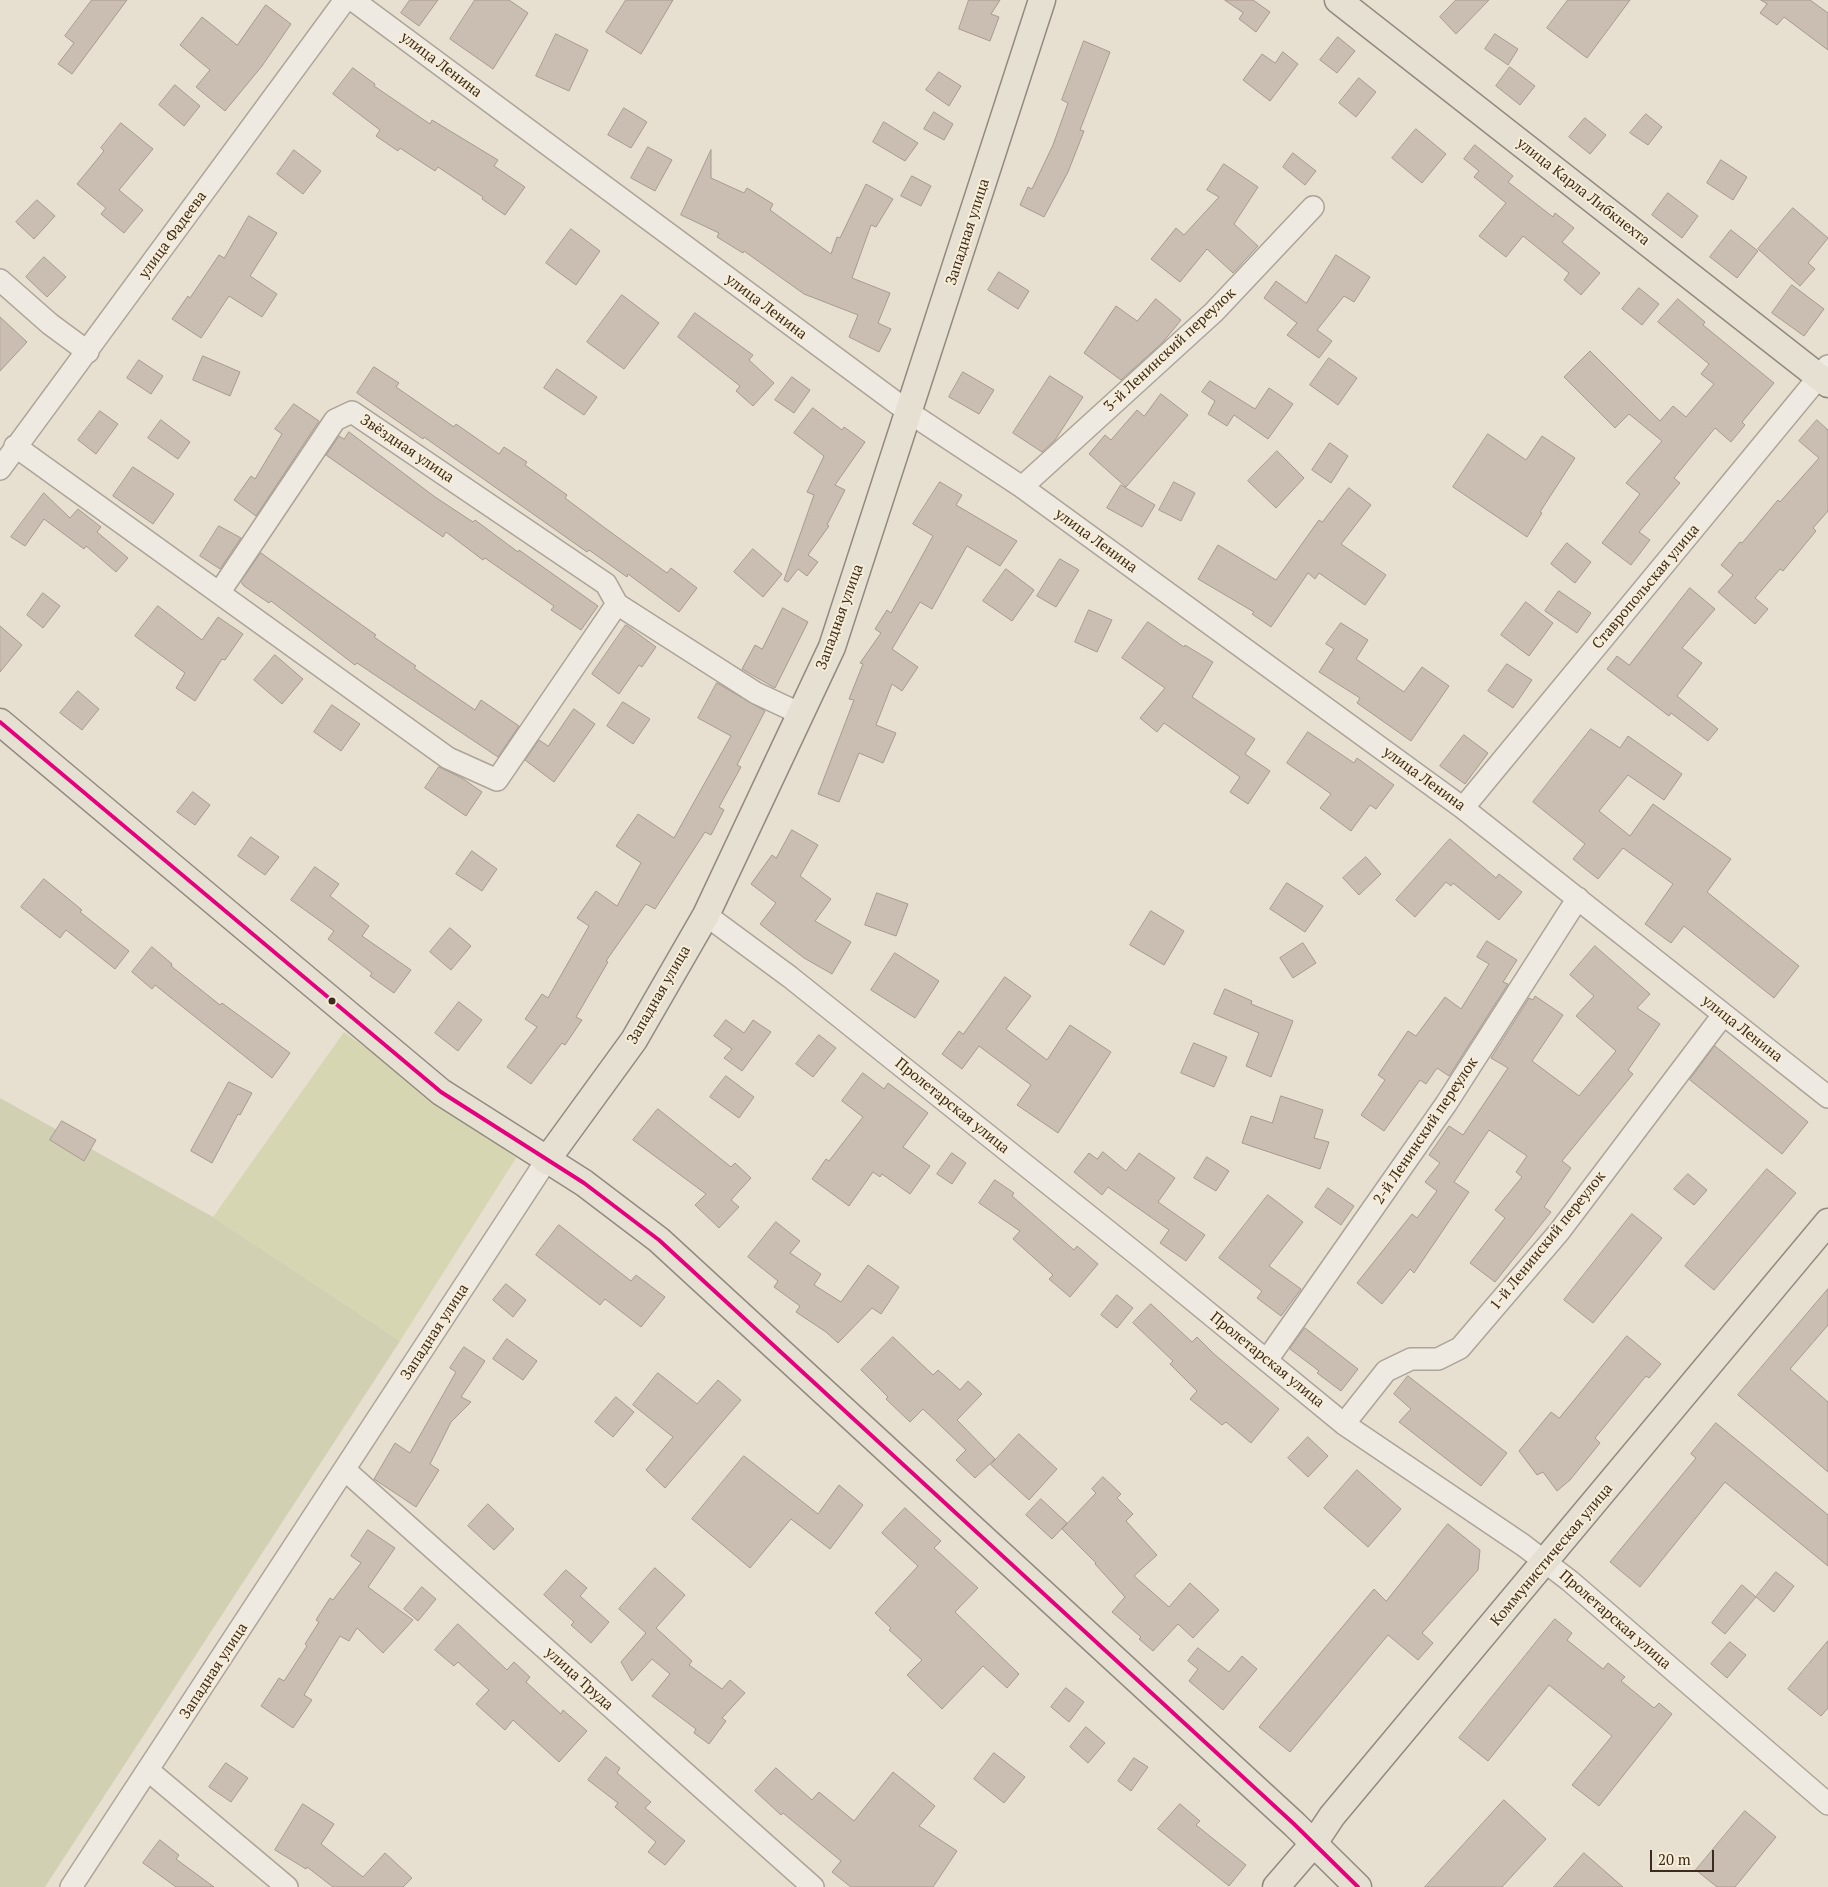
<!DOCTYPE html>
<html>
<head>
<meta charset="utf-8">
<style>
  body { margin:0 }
  #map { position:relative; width:1828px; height:1887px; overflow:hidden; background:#e7dfd0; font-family:"PT Serif",serif }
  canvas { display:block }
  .scale { position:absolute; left:1650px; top:1850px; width:64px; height:22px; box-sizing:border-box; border:2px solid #3c2c1f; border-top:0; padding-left:6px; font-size:15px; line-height:18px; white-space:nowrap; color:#3c2c1f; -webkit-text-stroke:4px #f7edd6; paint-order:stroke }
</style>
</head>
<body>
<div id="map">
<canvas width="1828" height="1887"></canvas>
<div class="scale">20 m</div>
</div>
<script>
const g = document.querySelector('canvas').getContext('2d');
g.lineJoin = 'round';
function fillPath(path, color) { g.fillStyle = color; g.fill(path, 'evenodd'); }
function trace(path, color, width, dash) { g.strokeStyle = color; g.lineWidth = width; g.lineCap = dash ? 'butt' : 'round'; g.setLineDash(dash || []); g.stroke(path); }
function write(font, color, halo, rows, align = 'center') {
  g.font = font + ' "PT Serif",serif'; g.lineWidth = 4; g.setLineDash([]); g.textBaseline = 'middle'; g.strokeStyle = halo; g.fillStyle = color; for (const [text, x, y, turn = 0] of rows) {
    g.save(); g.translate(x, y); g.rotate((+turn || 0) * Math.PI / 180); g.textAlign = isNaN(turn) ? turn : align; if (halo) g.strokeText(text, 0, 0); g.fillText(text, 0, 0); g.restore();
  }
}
fillPath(new Path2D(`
  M344 1032 516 1158 400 1341 213 1217Z`), '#d7d6b2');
fillPath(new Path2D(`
  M0 1098 213 1217 400 1341 45 1887H0Z`), '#d1d0b2');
const building = new Path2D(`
  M92 0H127L72 74 58 64 74 43 65 36Z
  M410 0H438L419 26 401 13Z
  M475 0H509L528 13 493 69 450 39Z
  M626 0H673L641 54 606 32Z
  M969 0H1000L991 14 999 17 990 41 959 29Z
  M1225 0H1253L1270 12 1256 32 1239 19 1243 13Z
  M1456 0H1489L1456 34 1440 17Z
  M1568 0H1630L1587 58 1547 28Z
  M1761 0H1810L1828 13V50L1784 17 1777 25 1760 13 1767 4Z
  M266 5 291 24 262 66 225 111 196 87 210 70 180 45 202 17 237 45Z
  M556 34 588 50 569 91 536 76Z
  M1495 34 1518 49 1508 65 1485 49Z
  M1338 37 1355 51 1337 73 1320 60Z
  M1084 41 1110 52 1080 130 1084 131 1068 172 1044 217 1020 205 1028 187 1032 189 1053 145 1068 103 1062 100Z
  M1283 52 1298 64 1270 101 1243 80 1262 54 1275 63Z
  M1510 67 1535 86 1520 105 1496 86Z
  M353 68 375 84 374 86 430 124 432 120 498 160 494 166 525 187 505 215 482 199 483 197 438 167 435 171 400 148 398 151 376 136 380 130 333 94Z
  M939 72 961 86 949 106 926 90Z
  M1359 78 1376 92 1356 117 1339 103Z
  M175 85 200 106 184 126 159 105Z
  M624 108 647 122 631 148 608 135Z
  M934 112 953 124 944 140 924 129Z
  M1646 114 1662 127 1648 145 1630 133Z
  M1585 118 1606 135 1590 154 1569 137Z
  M884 122 918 143 905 161 873 142Z
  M121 123 153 149 119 190 143 210 124 233 101 214 106 208 77 184 104 151 101 148Z
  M1416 129 1446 154 1422 183 1392 158Z
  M1475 145 1513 176 1508 182 1553 217 1555 213 1574 228 1562 242 1600 273 1581 295 1564 280 1569 273 1523 236 1506 257 1479 236 1506 203 1474 177 1479 171 1464 159Z
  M648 147 672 160 655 191 631 178Z
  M294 150 321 171 303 194 277 174Z
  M711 150V178L744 193 747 188 773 204 770 210 831 254 837 237 840 238 866 184 893 199 876 227 871 225 852 278 890 293 878 323 891 329 879 352 849 337 858 315 804 294 744 251 743 253 717 237 719 233 681 215Z
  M1293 153 1316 171 1305 185 1283 167Z
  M1721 160 1747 177 1733 200 1707 183Z
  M1224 164 1258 187 1234 224 1258 246 1233 273 1207 249 1180 282 1151 259 1176 228 1184 235 1219 197 1207 190Z
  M912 176 931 186 921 206 901 196Z
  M1668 193 1698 216 1682 238 1652 215Z
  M37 200 55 216 34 239 16 222Z
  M1793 208 1828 238 1808 263 1815 269 1800 286 1758 249Z
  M249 216 277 233 250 276 277 294 262 317 229 296 201 338 172 319 188 296 190 298 219 255 224 258Z
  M571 229 600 251 576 285 546 263Z
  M1731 230 1758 251 1737 278 1710 257Z
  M1336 255 1370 277 1354 302 1344 296 1317 330 1332 341 1319 358 1287 335 1297 323 1264 298 1276 281 1306 303Z
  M44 257 66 277 47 297 26 277Z
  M999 272 1029 291 1018 309 988 290Z
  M1792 285 1824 309 1804 336 1772 313Z
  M1639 288 1659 304 1642 325 1622 309Z
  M622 295 659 323 624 369 587 342Z
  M1156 299 1181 320 1163 342 1121 380 1084 353 1116 306 1137 321Z
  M1678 299 1705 322 1703 325 1774 383 1742 422 1745 425 1731 442 1715 428 1674 478 1680 483 1639 532 1650 540 1631 565 1602 543 1640 494 1626 483 1662 441 1629 414 1615 428 1564 377 1590 351 1660 421 1673 406 1686 417 1714 384 1701 374 1709 364 1658 322Z
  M695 313 753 355 749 360 774 383 753 406 736 391 740 386 678 337Z
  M0 317 27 342 0 371Z
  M203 356 240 372 230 396 193 380Z
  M1329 358 1357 378 1338 405 1310 385Z
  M139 360 163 376 151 394 127 378Z
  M374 367 399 383 396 387 454 427 456 424 499 454 504 447 527 462 525 465 567 495 565 498 605 528 667 573 671 568 697 588 679 612 628 574 627 577 589 550 587 552 424 437 423 439 357 393Z
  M557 369 597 397 584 415 544 388Z
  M963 372 994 390 979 414 949 397Z
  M1050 376 1083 397 1055 440 1042 452 1013 433Z
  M792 377 810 390 794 413 775 400Z
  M1210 381 1255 409 1269 388 1293 404 1268 439 1234 415 1227 426 1208 414 1215 401 1202 392Z
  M1161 394 1188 415 1126 487 1089 454 1105 435 1111 440 1137 410 1144 416Z
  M294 404 319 421 256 516 234 500 251 476 255 479 282 434 275 429Z
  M813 408 842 430 844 427 865 442 835 485 845 490 827 525 829 526 808 555 818 562 807 576 798 569 788 582 784 580 814 495 807 492 824 456 794 433Z
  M100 411 118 424 96 454 78 440Z
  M161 420 190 442 178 459 148 438Z
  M1817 420 1828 430V511L1813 528 1816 531 1783 571 1780 569 1755 598 1768 609 1755 624 1718 592 1733 575 1721 565 1740 542 1742 543 1778 500 1780 502 1819 458 1799 441Z
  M349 432 435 497 473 522 475 520 518 552 519 550 598 606 581 630 551 610 554 606 485 558 483 560 446 532 443 537 326 455 339 436 344 439Z
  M1488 434 1526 460 1542 436 1575 458 1540 512 1542 513 1527 537 1453 487Z
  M1330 443 1348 456 1331 483 1312 470Z
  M1277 451 1304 478 1276 508 1248 481Z
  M133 467 174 494 153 524 113 496Z
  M940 482 962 495 956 505 1017 541 1000 566 967 546 932 609 920 602 892 649 918 667 902 691 892 684 876 725 896 733 883 763 859 753 839 802 818 794 854 700 849 699 863 664 860 663 881 633 875 629 887 610 891 613 933 536 913 524Z
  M1174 482 1195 493 1181 521 1159 510Z
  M1121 485 1155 505 1142 527 1107 508Z
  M1349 488 1371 505 1341 544 1386 575 1365 605 1319 573 1315 579 1308 573 1271 627 1252 614 1254 612 1198 579 1218 545 1276 580 1319 520 1322 522Z
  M44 493 70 518 78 509 101 527 97 532 128 558 116 572 86 546 84 549 44 519 25 546 11 537Z
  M219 526 241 538 220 569 200 556Z
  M1567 543 1591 562 1575 583 1551 564Z
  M753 549 782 574 763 597 734 572Z
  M261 553 376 635 374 637 416 666 414 668 475 710 481 700 519 726 498 757 357 663 355 665 271 601 269 603 244 586 241 582Z
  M1060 559 1079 570 1056 607 1037 596Z
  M1006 569 1034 590 1012 621 983 601Z
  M1690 588 1715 609 1682 648 1702 663 1677 696 1718 729 1708 741 1671 713 1669 716 1607 669 1617 656 1629 665Z
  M1559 591 1591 613 1577 633 1545 611Z
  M43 593 60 606 43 628 27 615Z
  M1526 602 1553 623 1529 656 1501 635Z
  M158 606 202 640 218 617 243 634 225 660 222 659 195 701 176 688 185 673 135 636Z
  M783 608 808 622 775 688 742 669 755 645 762 649Z
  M1089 610 1112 620 1097 652 1075 642Z
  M1148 622 1184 647 1185 645 1213 662 1192 697 1255 739 1245 754 1270 771 1248 804 1230 792 1240 777 1164 723 1157 732 1140 718 1165 688 1122 658Z
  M1341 623 1368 640 1356 659 1404 692 1422 667 1449 686 1411 741 1357 703 1360 698 1319 672 1334 649 1326 644Z
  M626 625 656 647 642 667 639 665 619 694 592 674Z
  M0 626 22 645 0 672Z
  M275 655 303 679 282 704 254 680Z
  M1507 664 1532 680 1513 708 1488 691Z
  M717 683 765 711 737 765 741 767 719 807 724 810 711 835 705 832 655 909 646 904 606 961 608 962 576 1017 582 1020 565 1045 562 1043 531 1084 507 1067 537 1027 525 1019 542 994 548 998 589 926 577 918 596 891 617 906 641 863 616 846 638 814 674 838 731 736 698 718Z
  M78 691 99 709 82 730 60 713Z
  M623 702 650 719 633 744 607 726Z
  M332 705 360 724 341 751 314 732Z
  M574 709 595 724 554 782 525 760 539 740 548 746Z
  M1591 729 1620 748 1628 736 1682 774 1664 800 1628 775 1599 811 1630 836 1653 804 1731 859 1707 892 1799 966 1774 998 1684 926 1671 943 1645 924 1673 884 1623 848 1598 879 1573 859 1585 844 1533 802Z
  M1308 732 1354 763 1357 758 1394 785 1376 809 1370 805 1351 831 1320 808 1331 794 1287 763Z
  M1464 735 1488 753 1465 784 1440 766Z
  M439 767 462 778 482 792 466 816 425 788Z
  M193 792 210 805 195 825 177 812Z
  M792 830 818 845 800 876 831 899 815 921 851 942 832 974 804 958 760 924 776 903 751 884 772 855 776 858Z
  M251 837 279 857 265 875 238 856Z
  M1450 839 1496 878 1499 874 1522 892 1499 920 1453 883 1451 886 1446 882 1415 917 1396 900Z
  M472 851 497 869 482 891 456 874Z
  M1366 857 1381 874 1359 895 1343 878Z
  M315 867 339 884 330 896 369 926 362 936 411 970 394 993 370 976 372 973 328 939 334 931 291 900Z
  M44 879 82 910 80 912 129 951 115 969 66 930 60 938 21 907Z
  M1287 883 1323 906 1305 932 1270 909Z
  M877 893 908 904 896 936 865 925Z
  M1151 911 1184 931 1164 965 1130 945Z
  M450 928 471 946 451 970 430 952Z
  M1487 941 1517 960 1503 982 1508 984 1449 1076 1437 1068 1426 1084 1420 1080 1384 1131 1361 1115 1385 1080 1378 1075 1408 1031 1416 1036 1445 997 1461 1009 1489 964 1477 957Z
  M1303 943 1316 963 1293 978 1280 958Z
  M1595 946 1650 994 1637 1008 1660 1024 1628 1070 1633 1074 1562 1161 1571 1168 1544 1207 1551 1212 1495 1282 1470 1263 1505 1218 1495 1210 1522 1177 1516 1172 1527 1156 1489 1130 1454 1182 1469 1192 1414 1273 1410 1269 1382 1304 1357 1283 1412 1214 1417 1218 1437 1191 1425 1182 1440 1163 1429 1155 1449 1126 1463 1135 1508 1068 1491 1058 1529 998 1533 1000 1535 996 1563 1015 1532 1061 1579 1096 1616 1051 1576 1016 1594 996 1570 975Z
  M152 947 172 964 171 966 220 1005 222 1003 290 1053 272 1078 155 985 152 989 132 972Z
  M895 953 939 981 915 1018 871 990Z
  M1005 977 1031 996 1006 1029 1047 1060 1070 1025 1111 1052 1058 1133 1017 1105 1031 1085 979 1046 962 1069 942 1054 959 1031 963 1034Z
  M1225 989 1252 1001 1251 1004 1293 1021 1271 1077 1246 1066 1259 1033 1214 1014Z
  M459 1002 482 1020 458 1051 435 1033Z
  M726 1020 744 1033 753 1020 771 1032 742 1071 724 1058 732 1049 714 1036Z
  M819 1035 836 1048 813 1077 796 1064Z
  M1194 1043 1227 1057 1214 1087 1181 1073Z
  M1715 1046 1808 1122 1782 1154 1690 1080Z
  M863 1073 884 1089 888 1083 928 1113 903 1147 930 1166 910 1194 882 1174 880 1177 873 1172 849 1206 812 1179 826 1159 829 1161 863 1117 842 1101Z
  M726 1076 754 1097 739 1118 710 1097Z
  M229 1082 252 1093 240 1115 238 1114 212 1163 191 1151Z
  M1281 1096 1323 1110 1314 1138 1329 1142 1320 1169 1242 1143 1251 1116 1272 1123Z
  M658 1109 731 1167 735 1163 751 1178 731 1200 739 1207 719 1228 695 1205 706 1194 633 1140Z
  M62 1121 96 1140 84 1161 50 1140Z
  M1103 1152 1126 1171 1139 1153 1175 1178 1158 1202 1205 1235 1186 1261 1160 1243 1169 1230 1108 1187 1102 1195 1074 1172 1089 1153 1097 1159Z
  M952 1153 966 1163 952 1184 937 1174Z
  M1207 1157 1229 1171 1216 1191 1194 1178Z
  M1767 1169 1796 1193 1714 1290 1685 1266Z
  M1688 1174 1707 1190 1694 1205 1674 1189Z
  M995 1180 1014 1193 1012 1196 1074 1250 1077 1246 1098 1264 1070 1297 1049 1279 1053 1275 1013 1239 1020 1231 979 1203Z
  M1328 1188 1354 1206 1341 1225 1315 1207Z
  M1268 1195 1303 1222 1269 1266 1301 1289 1281 1316 1257 1298 1262 1291 1219 1258Z
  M1632 1214 1662 1238 1593 1323 1564 1300Z
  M776 1222 800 1241 790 1253 821 1274 814 1285 841 1302 868 1265 899 1287 881 1314 872 1308 838 1343 826 1332 796 1312 800 1306 774 1287 778 1281 748 1257Z
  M559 1225 631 1281 636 1275 665 1297 641 1327 605 1299 600 1305 536 1255Z
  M506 1284 526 1300 513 1317 493 1300Z
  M1828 1289V1325L1790 1369 1828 1402V1472L1738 1395Z
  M1117 1295 1133 1308 1117 1328 1101 1315Z
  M1151 1304 1192 1342 1197 1337 1214 1354 1279 1409 1251 1443 1226 1422 1222 1425 1190 1399 1197 1391 1170 1364 1173 1361 1133 1323Z
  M1305 1328 1358 1369 1341 1391 1317 1373 1319 1371 1290 1349Z
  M1627 1336 1661 1364 1649 1378 1646 1376 1595 1438 1600 1443 1570 1480 1557 1491 1543 1472 1537 1475 1519 1451 1551 1412 1559 1418Z
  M893 1337 933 1375 938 1370 960 1390 968 1381 982 1394 957 1420 995 1459 975 1478 956 1460 966 1450 923 1409 910 1422 886 1399 888 1397 861 1370Z
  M507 1339 537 1361 523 1380 493 1359Z
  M464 1347 485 1361 461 1397 471 1402 451 1422 430 1464 439 1470 416 1507 374 1479 395 1443 410 1453 456 1372 450 1368Z
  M658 1373 697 1404 718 1380 741 1400 665 1488 646 1470 673 1437 633 1405Z
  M1408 1376 1507 1453 1481 1486 1399 1422 1411 1409 1394 1394Z
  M616 1397 634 1412 613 1437 595 1422Z
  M1716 1423 1828 1515V1566L1725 1482 1640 1587 1610 1562 1696 1458 1691 1454Z
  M1019 1434 1057 1469 1029 1500 991 1465Z
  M1308 1437 1328 1456 1308 1477 1288 1458Z
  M744 1456 818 1514 839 1485 863 1505 830 1549 791 1519 750 1568 692 1519Z
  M1357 1470 1401 1509 1368 1547 1324 1508Z
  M1103 1477 1121 1494 1117 1498 1133 1514 1126 1521 1157 1555 1134 1576 1169 1607 1190 1583 1219 1610 1193 1638 1178 1624 1153 1651 1139 1639 1141 1637 1112 1612 1125 1597 1095 1564 1096 1563 1062 1529 1096 1493 1092 1489Z
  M1041 1499 1067 1523 1052 1539 1026 1515Z
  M488 1504 514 1529 494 1550 468 1526Z
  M905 1508 941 1541 934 1548 978 1588 955 1612 1019 1674 1007 1688 983 1666 942 1709 907 1675 922 1660 889 1630 891 1628 875 1613 918 1566 882 1533Z
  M1448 1524 1480 1550 1478 1570 1422 1633 1433 1643 1418 1660 1388 1635 1290 1752 1259 1727 1374 1589 1386 1601Z
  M368 1530 395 1548 368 1587 413 1620 383 1653 357 1628 349 1641 340 1636 304 1695 312 1700 293 1728 261 1706 279 1678 284 1681 307 1646 305 1644 319 1622 316 1620 330 1598 333 1600 361 1563 351 1556Z
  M655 1568 685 1595 656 1628 692 1661 689 1665 722 1689 730 1680 745 1693 722 1718 726 1721 709 1744 694 1733 696 1729 652 1696 670 1674 652 1659 632 1681 621 1662 646 1633 619 1609Z
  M566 1570 587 1588 580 1596 609 1622 591 1643 571 1625 574 1622 544 1595Z
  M1776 1572 1794 1586 1774 1612 1756 1597Z
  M1742 1585 1756 1597 1725 1634 1712 1623Z
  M422 1587 436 1599 418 1621 404 1609Z
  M1555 1619 1572 1633 1567 1640 1603 1669 1608 1663 1625 1677 1621 1681 1654 1708 1659 1703 1672 1714 1599 1806 1572 1785 1612 1736 1549 1685 1488 1761 1459 1738Z
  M458 1624 507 1670 514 1662 530 1677 526 1682 561 1714 563 1710 587 1731 559 1762 513 1720 505 1730 476 1704 489 1690 458 1662 454 1666 435 1650Z
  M1828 1641V1708L1821 1716 1788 1689Z
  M1730 1642 1746 1655 1727 1678 1711 1664Z
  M1198 1648 1229 1672 1242 1656 1257 1669 1223 1710 1189 1681 1198 1669 1188 1661Z
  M1066 1688 1084 1702 1069 1722 1051 1707Z
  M1086 1727 1105 1743 1088 1763 1070 1747Z
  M994 1753 1025 1777 1004 1803 974 1779Z
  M606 1757 620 1768 617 1773 651 1802 645 1808 685 1841 665 1865 648 1852 656 1842 615 1807 618 1803 588 1780Z
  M1134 1758 1148 1767 1131 1791 1118 1781Z
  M226 1763 248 1778 231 1802 209 1787Z
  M776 1768 812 1800 819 1792 854 1821 893 1772 935 1806 919 1826 957 1851 933 1887H851L832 1872 841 1861 783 1813 781 1815 755 1791Z
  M1504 1800 1546 1839 1502 1887H1425Z
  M303 1804 334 1824 321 1844 363 1877 385 1853 412 1878 403 1887H333L307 1867 306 1869 275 1850Z
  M1180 1804 1200 1821 1196 1825 1246 1865 1229 1886 1158 1829Z
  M1745 1811 1776 1837 1735 1887H1717L1696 1870Z
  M160 1840 179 1855 176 1859 214 1887H176L143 1863Z
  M1584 1853 1623 1887H1554Z`);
fillPath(building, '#cabdb1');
trace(building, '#a79a8f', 1);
const minor = new Path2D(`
  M353 0 910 413 1022 487 1463 808 1828 1097
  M0 280 50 324 88 352
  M15 446 448 758 497 780 617 604
  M0 469 345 0
  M1022 487 1214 312 1313 207
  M219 593 335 420 352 412 606 584 617 604 756 693 801 714
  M1463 808 1828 366
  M706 915 790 977 1144 1260 1344 1424 1523 1545 1570 1581 1828 1804
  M1267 1360 1446 1104 1578 898
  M1344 1424 1386 1371 1411 1359H1438L1460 1348 1559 1232 1723 1015
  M345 1470 813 1887
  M149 1771 287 1887
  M71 1887 546 1161`);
const major = new Path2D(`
  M1338 0 1828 384
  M0 722 441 1092 584 1183 659 1240 1294 1824 1358 1887
  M546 1161 634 1040 706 915 832 647 1042 0
  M1276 1887 1314 1843 1332 1816 1828 1222`);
trace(minor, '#aca498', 24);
trace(major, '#928a7f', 29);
trace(minor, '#efeae1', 21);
trace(major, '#e6e0d3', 26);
trace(new Path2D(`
  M0 722 441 1092 584 1183 659 1240 1294 1824 1358 1887`), '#e5007d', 4);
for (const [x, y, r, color] of [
  [332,1001,4.5,"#3c2c1f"]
]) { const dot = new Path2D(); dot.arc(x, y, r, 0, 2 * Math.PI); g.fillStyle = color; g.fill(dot); trace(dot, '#f7edd6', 2); }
write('15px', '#3c2c1f', '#f7edd6', [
  ["улица Ленина",441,65,37],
  ["улица Карла Либкнехта",1583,192,38],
  ["Западная улица",968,232,-72],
  ["улица Фадеева",173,235,-54],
  ["улица Ленина",766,307,37],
  ["3-й Ленинский переулок",1170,350,-43],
  ["Звёздная улица",407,449,34],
  ["улица Ленина",1096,541,36],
  ["Ставропольская улица",1646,587,-50],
  ["Западная улица",840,617,-70],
  ["улица Ленина",1424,779,36],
  ["Западная улица",659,995,-60],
  ["улица Ленина",1742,1029,38],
  ["Пролетарская улица",952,1106,39],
  ["2-й Ленинский переулок",1426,1131,-56],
  ["1-й Ленинский переулок",1548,1241,-51],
  ["Западная улица",435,1332,-57],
  ["Пролетарская улица",1267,1360,39],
  ["Коммунистическая улица",1552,1555,-50],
  ["Пролетарская улица",1615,1620,41],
  ["Западная улица",214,1671,-57],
  ["улица Труда",579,1679,42]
]);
</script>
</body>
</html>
